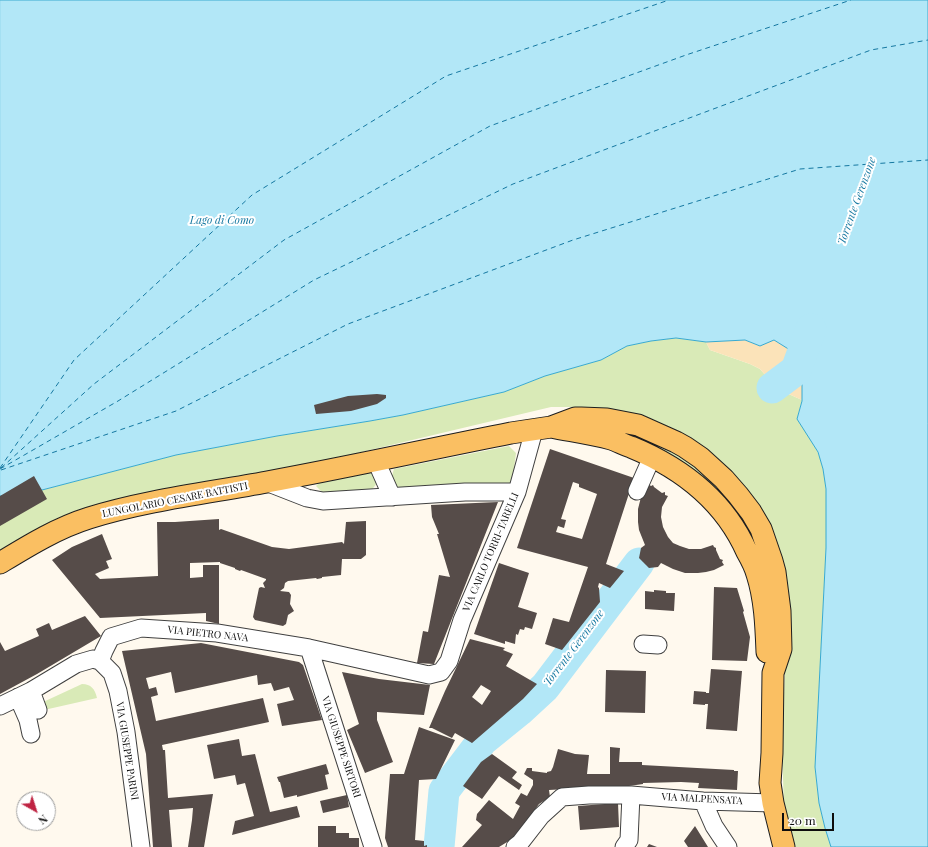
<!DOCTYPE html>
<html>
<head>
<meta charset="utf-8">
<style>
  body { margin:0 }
  #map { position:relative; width:928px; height:847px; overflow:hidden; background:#fff9ee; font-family:"Playfair Display",serif }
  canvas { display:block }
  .north { position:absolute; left:16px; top:791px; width:40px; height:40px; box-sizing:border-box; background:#fff; border:1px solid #9e9e9e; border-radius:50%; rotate:141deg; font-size:11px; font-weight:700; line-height:16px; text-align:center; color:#0d0d0d }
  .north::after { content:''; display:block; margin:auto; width:14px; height:18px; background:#bf2342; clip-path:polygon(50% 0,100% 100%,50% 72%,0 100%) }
  .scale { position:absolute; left:782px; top:813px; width:52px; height:18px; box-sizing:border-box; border:2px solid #0d0d0d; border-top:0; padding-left:5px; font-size:12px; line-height:14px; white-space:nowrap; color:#0d0d0d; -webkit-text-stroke:3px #fff; paint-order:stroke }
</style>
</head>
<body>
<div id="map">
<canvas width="928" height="847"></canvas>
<div class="north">N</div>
<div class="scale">20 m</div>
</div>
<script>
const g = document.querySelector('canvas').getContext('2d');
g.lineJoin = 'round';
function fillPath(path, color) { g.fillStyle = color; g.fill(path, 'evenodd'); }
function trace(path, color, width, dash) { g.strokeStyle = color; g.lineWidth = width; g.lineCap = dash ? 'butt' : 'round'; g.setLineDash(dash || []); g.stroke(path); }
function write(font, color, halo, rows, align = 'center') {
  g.font = font + ' "Playfair Display",serif'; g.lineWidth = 4; g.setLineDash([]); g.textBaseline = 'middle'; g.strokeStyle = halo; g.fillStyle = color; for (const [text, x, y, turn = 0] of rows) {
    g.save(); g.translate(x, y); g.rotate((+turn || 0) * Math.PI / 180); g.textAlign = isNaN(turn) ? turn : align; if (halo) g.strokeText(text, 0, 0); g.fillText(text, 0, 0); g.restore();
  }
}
fillPath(new Path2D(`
  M676 338 706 342 710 350 750 364 760 369 766 376 772 388 782 391 802 400 797 419C803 428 815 443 818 453 830 482 826 517 826 548L815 767 819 803 825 828 831 847H793L784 807 782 750 786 636 757 509 616 411 587 407H551L55 525 0 558V496L42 490 176 455 277 436 370 421 403 415 504 392 545 376 601 360 627 346 651 341Z
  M610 427 668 445 716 480 750 526 767 569 744 529Z
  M509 446 516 453 512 485 399 490 390 482 394 469Z
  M371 473 376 479 377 483 371 491 323 493 316 486 320 482Z
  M82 684C91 684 95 689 97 698L44 710 41 703Z`), '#d9eab7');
fillPath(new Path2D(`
  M745 340 760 346 774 340 790 350 793 356 796 370 802 384V400L782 391 772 388 765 383 766 376 760 369 750 364 710 350 706 342Z`), '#fbe3b9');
const water = new Path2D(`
  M0 0H928V847H831L825 828 819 803 815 767 826 548V489L823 469 818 452 797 419 802 401V384L796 370 793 356 790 350 774 340 760 346 745 340 706 342 676 338 651 341 627 346 601 360 545 376 504 392 403 415 370 421 277 436 176 455 42 490 0 496Z`);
fillPath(water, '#b2e7f7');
trace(water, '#38a9cf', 1);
trace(new Path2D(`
  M772 388 796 370 811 329
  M439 847 444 791 482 741 519 711 545 687 639 563`), '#b2e7f7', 31);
trace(new Path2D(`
  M0 468 74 360 252 195 446 76 669 0
  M1 468 94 384 284 240 490 126 686 55 851 0
  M0 469 118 401 314 280 513 184 871 50 928 40
  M1 470 176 411 348 324 573 240 800 169 928 160`), '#1578a1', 1, [5, 4]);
fillPath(new Path2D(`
  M377 394 386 395V398L377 404 351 411 316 414 314 405 348 396Z
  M550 449 634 478 606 564 624 571 610 588 599 583 598 587 599 588 600 602 562 650 545 644 553 618 569 622 588 567 517 548ZM573 482 579 484V487L597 494 582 539 556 532 558 526 564 528 566 520 561 519Z
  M34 476 47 499 0 526V496Z
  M648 484 651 486 653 485 654 487 662 493 665 492V495L668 496 662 507 661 517 663 527 668 537 673 543 680 546 689 549H701L713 545 714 547 716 548V550L720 559 723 560 722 562 724 565 714 570 706 572 698 573H685L673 569 661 563 658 567 649 568 639 558 641 548 645 545 639 530 638 522V509L641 497Z
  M498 502 434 664 417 663 423 631 428 632 439 575 450 577 437 534H439L432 517 431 505Z
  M219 519V530L221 529 272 547 289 549 342 542 344 544 346 522 366 521V555L361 559H342L341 575 322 577V578L317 579 316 578 288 581 285 583 284 588 280 591 289 592 291 595 290 604 294 611 288 615 286 624 283 626 255 620 253 617 259 588 261 587 265 588 263 583 266 580V579L241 570 240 571 235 569V568L220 563V562L190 563V578L203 577V565H219V624L206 621V613L100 618 52 560 72 547 102 534 112 559 106 561 109 568 95 574 100 579 158 576 157 522H175Z
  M499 563 529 573 518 607 537 613 532 629 525 627 524 630 520 629 518 635 516 634 515 644 505 641V644L474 634Z
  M714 587 737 588 744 611 743 612 750 637 747 661 712 660Z
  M654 590 666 591V593H675L674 611 645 609V591L654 592Z
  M85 616 101 636 37 674 0 694V642L5 651 39 636 36 629 49 623 52 630Z
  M470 639 505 648 503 650 513 654 506 666 537 684 523 699 472 743 455 733 452 738 432 728H429L445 691ZM481 685 491 691 482 705 472 697Z
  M201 643 299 662 303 665 322 720 282 726 277 704 294 700 289 687 274 691 271 683 258 685 257 675 175 693 171 672 146 678 149 689 156 687 158 695 151 697 156 721 263 698 269 722 162 745 163 750H165L168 798 213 794 204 847H188L192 820 193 808 169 810 172 847H153L146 754 122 651Z
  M711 669 742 671 737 731 706 729 708 704H705V705L693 704 694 691 706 692V693H709Z
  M606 670 646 671 645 713 605 712Z
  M342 672 379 679 430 685 424 715 377 712V720L393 762 365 773 347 730 359 724Z
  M419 727 455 740 436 779 419 780 415 840 424 841V846L427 845V847H388L385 838 390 774H404Z
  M239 739 242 756 255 754 270 812 297 806 300 817 232 835 235 821 254 816 245 783 237 785 235 775 214 779 207 745Z
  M610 747 620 748 619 762H642V765L734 770V771H738L737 790 698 788 699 783 681 782 643 783V784L622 787V786L549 790 550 797 539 804 517 835 512 839 499 847H462L482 825 476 820 477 814 489 800 513 819 520 806 515 803 521 793 527 796 533 785V780L524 774 527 768H532V771L547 773V772L551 771 553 767 558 749 575 754 589 755 587 774H610Z
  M492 754 517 772 512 778 522 785 519 790 499 776 482 799 463 786 481 762Z
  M326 764 329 774 325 775 328 789 297 797V795L284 798 280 782H279L277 777Z
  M347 795 349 807 323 813 320 801Z
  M618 803 619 827 580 830 578 806Z
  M318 826H336V833H349V838H359V847H318Z
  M695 826 708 847H688L684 841Z
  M649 844 657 847H647Z`), '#564c49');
const minor = new Path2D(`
  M376 461 392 497
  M266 482 307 498 323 501 465 492H517
  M637 491 652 457
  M643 644 658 645
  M309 648 373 847
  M100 661 104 651 111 637 141 628 217 633 309 648 429 675 441 672 449 661 462 620 517 492 534 430
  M31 691 38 710
  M18 697 28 720 31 734
  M0 706 31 691 76 664 93 659 100 661 112 673 118 691 126 732 141 847
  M703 801 714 826 728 847
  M515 847 520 843 541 816 562 797 589 795H631L703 801 773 803
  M624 847 629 840 631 795`);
const major = new Path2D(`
  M551 427C571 431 592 434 611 439 618 441 624 445 631 447 682 468 724 500 747 552 751 559 755 567 757 574 765 599 766 626 767 652
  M0 563C28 546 57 528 89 518 147 500 208 493 267 482 349 467 430 449 511 433L551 427 575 418H581L607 419 638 425 676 442 685 447 701 458 724 479 738 495 751 512 761 529 772 561 775 572 780 611 781 649 773 673 772 753 770 783 773 803 784 847`);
trace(minor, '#404040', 19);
trace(major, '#1e1e1e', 23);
trace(minor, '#fff', 17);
trace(major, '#fabf62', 21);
write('10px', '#0d0d0d', '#fff', [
  ["LUNGOLARIO CESARE BATTISTI",175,500,-11],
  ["VIA CARLO TORRI-TARELLI",491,552,-67],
  ["VIA PIETRO NAVA",208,634,6],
  ["VIA GIUSEPPE SIRTORI",341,747,72],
  ["VIA GIUSEPPE PARINI",127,751,81],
  ["VIA MALPENSATA",702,799,3]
]);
write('italic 11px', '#1578a1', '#fff', [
  ["Torrente Gerenzone",857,201,-70],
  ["Lago di Como",222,221],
  ["Torrente Gerenzone",574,648,-53]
]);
</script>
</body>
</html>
